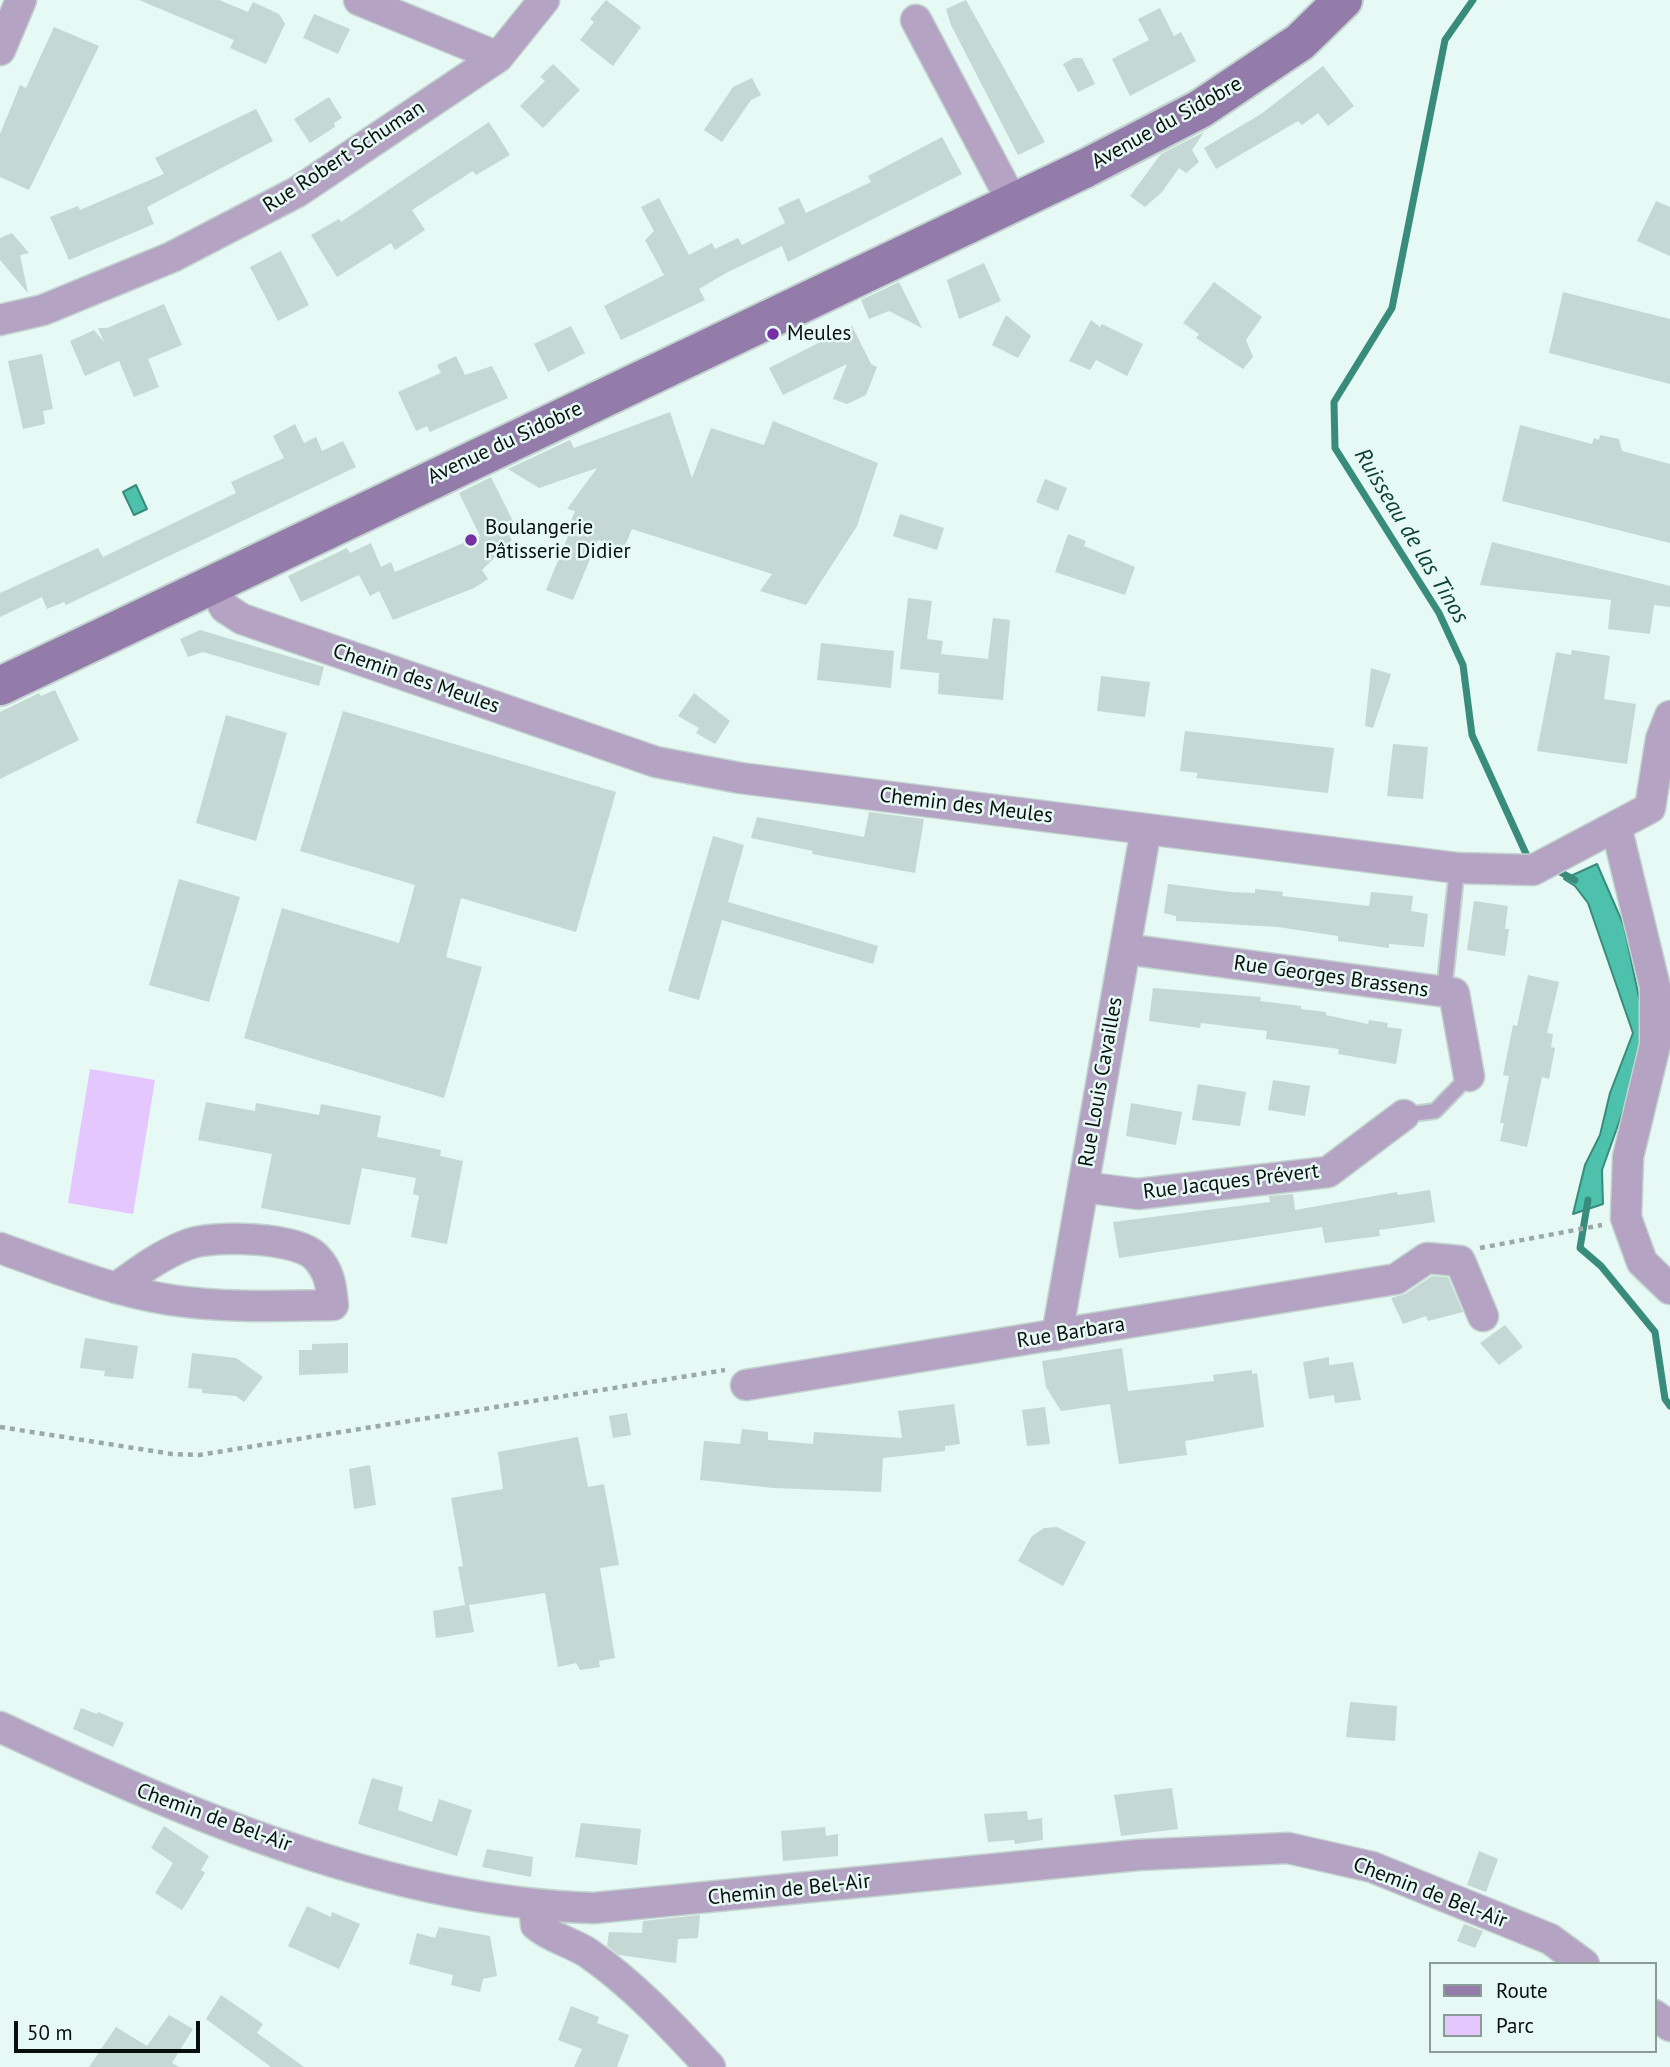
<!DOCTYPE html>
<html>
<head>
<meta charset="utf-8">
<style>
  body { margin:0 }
  #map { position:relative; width:1670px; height:2067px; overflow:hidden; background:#e6f9f4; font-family:"PT Sans",sans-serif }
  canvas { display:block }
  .legend { position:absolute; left:1429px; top:1962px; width:228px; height:91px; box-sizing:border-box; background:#e6f9f4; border:2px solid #8d9b98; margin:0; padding:9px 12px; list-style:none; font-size:21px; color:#080f0d }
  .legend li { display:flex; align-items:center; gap:14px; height:35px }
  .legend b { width:35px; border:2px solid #8d9b98 }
  .scale { position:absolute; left:14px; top:2021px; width:186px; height:32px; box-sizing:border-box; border:4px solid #080f0d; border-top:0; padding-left:9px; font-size:21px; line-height:24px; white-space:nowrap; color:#080f0d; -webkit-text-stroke:5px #e6f9f4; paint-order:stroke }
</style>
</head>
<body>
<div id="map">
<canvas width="1670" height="2067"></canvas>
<ul class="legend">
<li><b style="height:9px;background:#947caa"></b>Route</li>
<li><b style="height:19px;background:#e4c7fe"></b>Parc</li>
</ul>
<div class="scale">50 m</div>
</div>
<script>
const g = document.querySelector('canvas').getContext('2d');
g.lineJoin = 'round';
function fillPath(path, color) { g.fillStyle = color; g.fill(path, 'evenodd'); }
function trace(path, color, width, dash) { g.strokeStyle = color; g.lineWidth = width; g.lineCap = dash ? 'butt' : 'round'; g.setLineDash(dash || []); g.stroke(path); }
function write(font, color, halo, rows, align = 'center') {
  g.font = font + ' "PT Sans",sans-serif'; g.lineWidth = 5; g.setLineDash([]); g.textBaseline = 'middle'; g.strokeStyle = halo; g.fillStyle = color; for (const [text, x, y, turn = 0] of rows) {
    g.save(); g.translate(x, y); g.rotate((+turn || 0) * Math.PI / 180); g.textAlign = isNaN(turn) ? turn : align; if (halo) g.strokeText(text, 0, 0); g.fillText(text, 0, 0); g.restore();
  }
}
fillPath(new Path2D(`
  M90 1069 155 1080 133 1214 68 1203Z`), '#e4c7fe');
const water = new Path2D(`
  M136 485 147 509 134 515 123 492Z
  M1597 864 1624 926 1648 1041 1602 1170 1603 1204 1573 1214 1585 1165 1600 1135 1610 1093 1633 1033 1588 903 1575 886 1564 879Z`);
fillPath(water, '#4ec1ac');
trace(water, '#398c7c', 2);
trace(new Path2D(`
  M1473 0 1445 40 1392 308 1334 402 1335 448 1439 613 1463 665 1472 735 1527 856
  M1560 872 1575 880
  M1588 1200 1580 1248 1601 1266 1655 1332 1665 1399 1670 1406`), '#398c7c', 7);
fillPath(new Path2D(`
  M139 0H219L248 12 253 2 279 14 285 24 266 64 230 48 234 40Z
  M606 0 641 27 613 66 580 40 594 22 590 19Z
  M966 0 1045 142 1018 155 951 25 946 9Z
  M1160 8 1174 36 1181 32 1196 61 1130 96 1112 59 1149 40 1138 19Z
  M314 14 350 29 338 54 303 38Z
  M54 27 99 46 29 190 0 177V134L20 85 26 88Z
  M1074 58H1082L1095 84 1078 92 1063 64Z
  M553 64 580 90 543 128 520 106 545 81 540 77Z
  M1323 66 1354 106 1328 126 1318 113 1302 125 1298 121 1216 169 1204 148 1261 114Z
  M752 78 761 95 751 100 722 142 704 130 733 87Z
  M329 97 342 118 334 123 335 127 310 143 294 119Z
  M256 109 273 141 147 207 154 224 69 260 50 217 78 206 80 210 164 174 155 158Z
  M489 122 510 155 476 175 473 171 412 210 425 230 395 250 391 243 337 277 311 235 339 219 341 222Z
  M1204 132 1192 150 1199 162 1186 173 1179 168 1162 192 1145 207 1130 196 1161 154Z
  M942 137 962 174 788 262 782 246 726 273 699 289 705 300 621 340 604 306 664 275 645 240 654 231 641 207 659 198 689 255 712 243 715 249 738 238 742 245 785 223 778 208 799 198 806 213 871 182 868 176Z
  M1656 201 1670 207V256L1637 241Z
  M12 233 29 253 20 255 28 293 0 260V238Z
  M281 251 309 305 278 321 250 267Z
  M984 263 1001 301 959 319 947 280Z
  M899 282 922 328 889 311 869 319 861 300Z
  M1214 282 1262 317 1246 340 1253 357 1243 369 1196 338 1199 334 1183 323Z
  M1563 292 1670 319V384L1549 353Z
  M164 304 182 345 148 359 159 387 134 397 119 361 85 376 70 341 94 330 104 342 98 328H107Z
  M1006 315 1031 336 1018 358 992 345Z
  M1091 320 1100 327 1102 324 1143 344 1127 376 1096 360 1090 370 1069 361Z
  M571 326 585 353 548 372 534 344Z
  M852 326 871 364 877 367 866 395 847 404 833 399 847 364 783 395 769 368Z
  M42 354 53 409 43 411 45 424 23 429 8 361Z
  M456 356 465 375 492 366 508 398 430 432 427 426 416 431 398 392 441 373 437 365Z
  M670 412 692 478 711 428 764 445 773 421 878 463 857 526 806 605 760 591 772 574 632 529 624 548 598 540 573 600 546 590 573 524 570 523 575 511 567 509 597 468 539 488 508 469 570 440 574 448Z
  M295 424 304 443 316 437 322 451 343 441 356 467 66 605 64 602 47 609 42 597 0 617V593L98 548 103 557 236 493 231 482 284 458 273 436Z
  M1520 425 1592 444 1594 438 1599 440 1600 435 1619 439 1622 451 1670 464V543L1502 501Z
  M491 477 516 527 507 532 512 540 482 570 488 579 474 588 393 620 379 591 370 596 359 575 301 602 288 576 347 548 350 553 371 543 381 567 391 562 395 572 480 536 459 493Z
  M1045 479 1067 488 1058 511 1036 502Z
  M900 514 944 528 937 550 893 536Z
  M1068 534 1086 541 1084 546 1135 567 1125 595 1055 572Z
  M1492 542 1670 586V607L1654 605 1650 634 1608 629 1611 600 1480 585Z
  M908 598 932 601 927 639 943 641 941 654 988 659 993 618 1010 620 1003 700 938 694 939 673 900 669Z
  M200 630 324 667 319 686 203 652 188 657 180 639Z
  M821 643 894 651 891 688 817 680Z
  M1572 650 1610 656 1604 699 1636 704 1627 764 1537 751 1556 652 1571 655Z
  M1371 668 1391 674 1373 728 1365 726Z
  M1101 676 1150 682 1145 717 1097 711Z
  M55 690 79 740 0 779V712L39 693 41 696Z
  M694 693 730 721 715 744 696 733 699 728 678 716Z
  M343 711 616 792 576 932 461 898 446 957 482 967 444 1098 244 1038 282 908 399 943 415 885 300 851Z
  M226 715 287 733 256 841 196 823Z
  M1185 731 1334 748 1328 793 1196 778 1198 773 1180 771Z
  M1393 744 1428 747 1423 799 1387 796Z
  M869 812 924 819 915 873 812 854 813 851 751 838 757 817 864 837Z
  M713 836 744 845 728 902 878 946 873 964 722 920 699 1000 668 991Z
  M179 879 240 897 209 1002 149 985Z
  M1168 884 1231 892 1255 893V889L1283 892 1282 896 1369 906 1371 892 1413 896 1411 911 1428 914 1424 947 1389 944V948L1338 941V936L1278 927 1176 921V916L1164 913Z
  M1474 901 1508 906 1505 929H1509L1505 956 1467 950Z
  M1528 975 1559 982 1547 1033 1553 1034 1551 1047 1555 1048 1549 1079 1542 1077 1527 1147 1500 1141 1504 1123H1500L1509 1076 1503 1075 1513 1025 1517 1026Z
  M1153 988 1261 997 1260 1001 1301 1006V1009L1326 1012V1015L1368 1024 1369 1020 1388 1023 1387 1027 1402 1029 1396 1064 1338 1054 1339 1049 1266 1039 1267 1031 1201 1023 1200 1028 1149 1021Z
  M1273 1080 1310 1086 1305 1116 1268 1110Z
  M1198 1084 1246 1092 1240 1126 1192 1120Z
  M206 1102 255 1111 256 1103 319 1115 321 1104 381 1116 377 1137 441 1150 440 1156 463 1161 447 1244 411 1237 419 1196 413 1194 416 1178 362 1168 350 1225 261 1208 272 1154 198 1140Z
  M1131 1103 1182 1112 1176 1145 1126 1136Z
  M1430 1190 1435 1222 1379 1230 1380 1236 1325 1243 1322 1227 1119 1258 1113 1222 1270 1202 1269 1196 1293 1194 1295 1210 1397 1192 1398 1195Z
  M1432 1276 1448 1277 1463 1312 1428 1321 1426 1316 1403 1324 1391 1298 1405 1294Z
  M1505 1325 1523 1347 1499 1365 1480 1343Z
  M85 1338 138 1346 133 1379 104 1376 105 1371 80 1368Z
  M348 1343V1373L299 1375V1350H312V1344Z
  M1122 1348 1128 1391 1214 1381 1213 1375 1252 1370V1374L1257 1373 1264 1427 1185 1441 1187 1455 1119 1464 1110 1404 1061 1411 1046 1387 1042 1361Z
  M192 1353 236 1358 263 1377 244 1402 236 1396 202 1393V1389L188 1388Z
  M1329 1357V1365L1353 1362 1361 1400 1335 1403 1334 1395 1309 1399 1303 1362Z
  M954 1404 960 1444 945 1446V1451L883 1458 881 1492 773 1488 700 1480 704 1441 740 1444 742 1429 768 1432V1440L813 1444 814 1432 902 1438 898 1411Z
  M1045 1407 1050 1444 1027 1446 1022 1410Z
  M627 1413 631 1435 613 1438 609 1416Z
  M578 1437 588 1487 604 1484 619 1565 600 1568 615 1658 599 1661 600 1667 580 1670 576 1663 558 1667 545 1593 469 1605 474 1632 436 1638 433 1611 465 1605 458 1567 463 1566 451 1498 503 1489 498 1452Z
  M370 1465 376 1505 354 1509 349 1469Z
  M1057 1527 1086 1542 1063 1586 1018 1561 1032 1536 1044 1528Z
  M1350 1702 1397 1706 1395 1741 1346 1737Z
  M81 1708 97 1714 98 1712 124 1723 113 1747 73 1729Z
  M372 1778 403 1787 398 1810 432 1822 439 1799 472 1810 457 1856 358 1824Z
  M1172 1788 1178 1829 1121 1836 1114 1795Z
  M1027 1811 1028 1820 1042 1818 1043 1840 1015 1844 1014 1840 988 1842 984 1814Z
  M581 1823 641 1829 637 1865 575 1857Z
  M164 1826 209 1856 201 1870 205 1873 182 1910 155 1893 173 1863 151 1848Z
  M825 1827 826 1836 838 1834V1856L783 1861 781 1831Z
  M487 1849 533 1857 531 1877 482 1867Z
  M1479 1851 1498 1859 1486 1892 1467 1885Z
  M307 1906 331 1917 332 1912 360 1924 339 1969 288 1946Z
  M700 1915 698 1938 678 1939 676 1963 619 1955 607 1946 609 1932 642 1933 643 1921Z
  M1464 1924 1483 1931 1475 1948 1457 1941Z
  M439 1927 490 1936 497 1976 483 1979 480 1992 451 1985 453 1975 409 1964 417 1933 435 1938Z
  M221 1995 263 2024 257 2033 304 2067H271L206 2019Z
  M571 2006 599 2017 597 2023 629 2035 617 2067H574L582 2049 558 2040Z
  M169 2015 193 2029 172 2063 179 2067H89L116 2027 147 2046Z`), '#c5d8d4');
const lane = new Path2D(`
  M1444 992 1457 868
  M1404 1115 1435 1111 1469 1076`);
const street = new Path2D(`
  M359 0 498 57
  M916 20 1013 203
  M0 50 21 0
  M0 320 43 310 172 257 297 192 498 57 544 0
  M212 585 225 608 242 619 656 762 740 778 1457 868 1533 870 1650 808 1661 739 1670 716
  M1616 826 1655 987V1045L1628 1157 1626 1218 1642 1262 1670 1289
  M1125 949 1454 993 1469 1076
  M1083 1187 1138 1194 1328 1172 1404 1115
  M0 1248C56 1268 112 1291 171 1300 224 1308 279 1306 333 1305 331 1286 330 1271 315 1256 295 1237 215 1235 189 1244 162 1254 139 1271 116 1288
  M1057 1335 1146 829
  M746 1385 1396 1279 1427 1258 1460 1261 1483 1316
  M0 1727C184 1813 388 1902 594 1908L1138 1855 1288 1848 1372 1867 1550 1939 1584 1964
  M534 1905 536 1925C551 1938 571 1942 588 1953 633 1984 673 2027 710 2067
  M1654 2015 1670 2026`);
const secondary = new Path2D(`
  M0 686 1086 168 1200 109 1300 42 1343 0`);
trace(lane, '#c2d4cf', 18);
trace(street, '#c2d4cf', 33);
trace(secondary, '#c2d4cf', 42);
trace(new Path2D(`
  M1480 1248 1602 1225
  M0 1427 172 1454 199 1455 725 1370`), '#9baaa6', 4.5, [5, 5]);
trace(lane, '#b4a3c3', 14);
trace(street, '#b4a3c3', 30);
trace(secondary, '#947caa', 38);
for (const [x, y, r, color] of [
  [773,334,7,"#7630a3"],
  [471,540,7,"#7630a3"]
]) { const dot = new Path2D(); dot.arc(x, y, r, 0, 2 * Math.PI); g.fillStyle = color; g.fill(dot); trace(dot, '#e6f9f4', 2.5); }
write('21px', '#080f0d', '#e6f9f4', [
  ["Avenue du Sidobre",1167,123,-29],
  ["Rue Robert Schuman",344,157,-33],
  ["Avenue du Sidobre",505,443,-25],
  ["Chemin des Meules",416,679,19],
  ["Chemin des Meules",966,806,7],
  ["Rue Georges Brassens",1331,977,8],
  ["Rue Louis Cavailles",1101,1082,-80],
  ["Rue Jacques Prévert",1231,1182,-7],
  ["Rue Barbara",1071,1333,-9],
  ["Chemin de Bel-Air",214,1818,20],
  ["Chemin de Bel-Air",789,1890,-6],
  ["Chemin de Bel-Air",1430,1893,21]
]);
write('21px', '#080f0d', '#e6f9f4', [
  ["Meules",787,334],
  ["Boulangerie",485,528],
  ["Pâtisserie Didier",485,552]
], 'left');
write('italic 23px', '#0d4138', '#e6f9f4', [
  ["Ruisseau de las Tinos",1411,536,59]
]);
</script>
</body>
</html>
